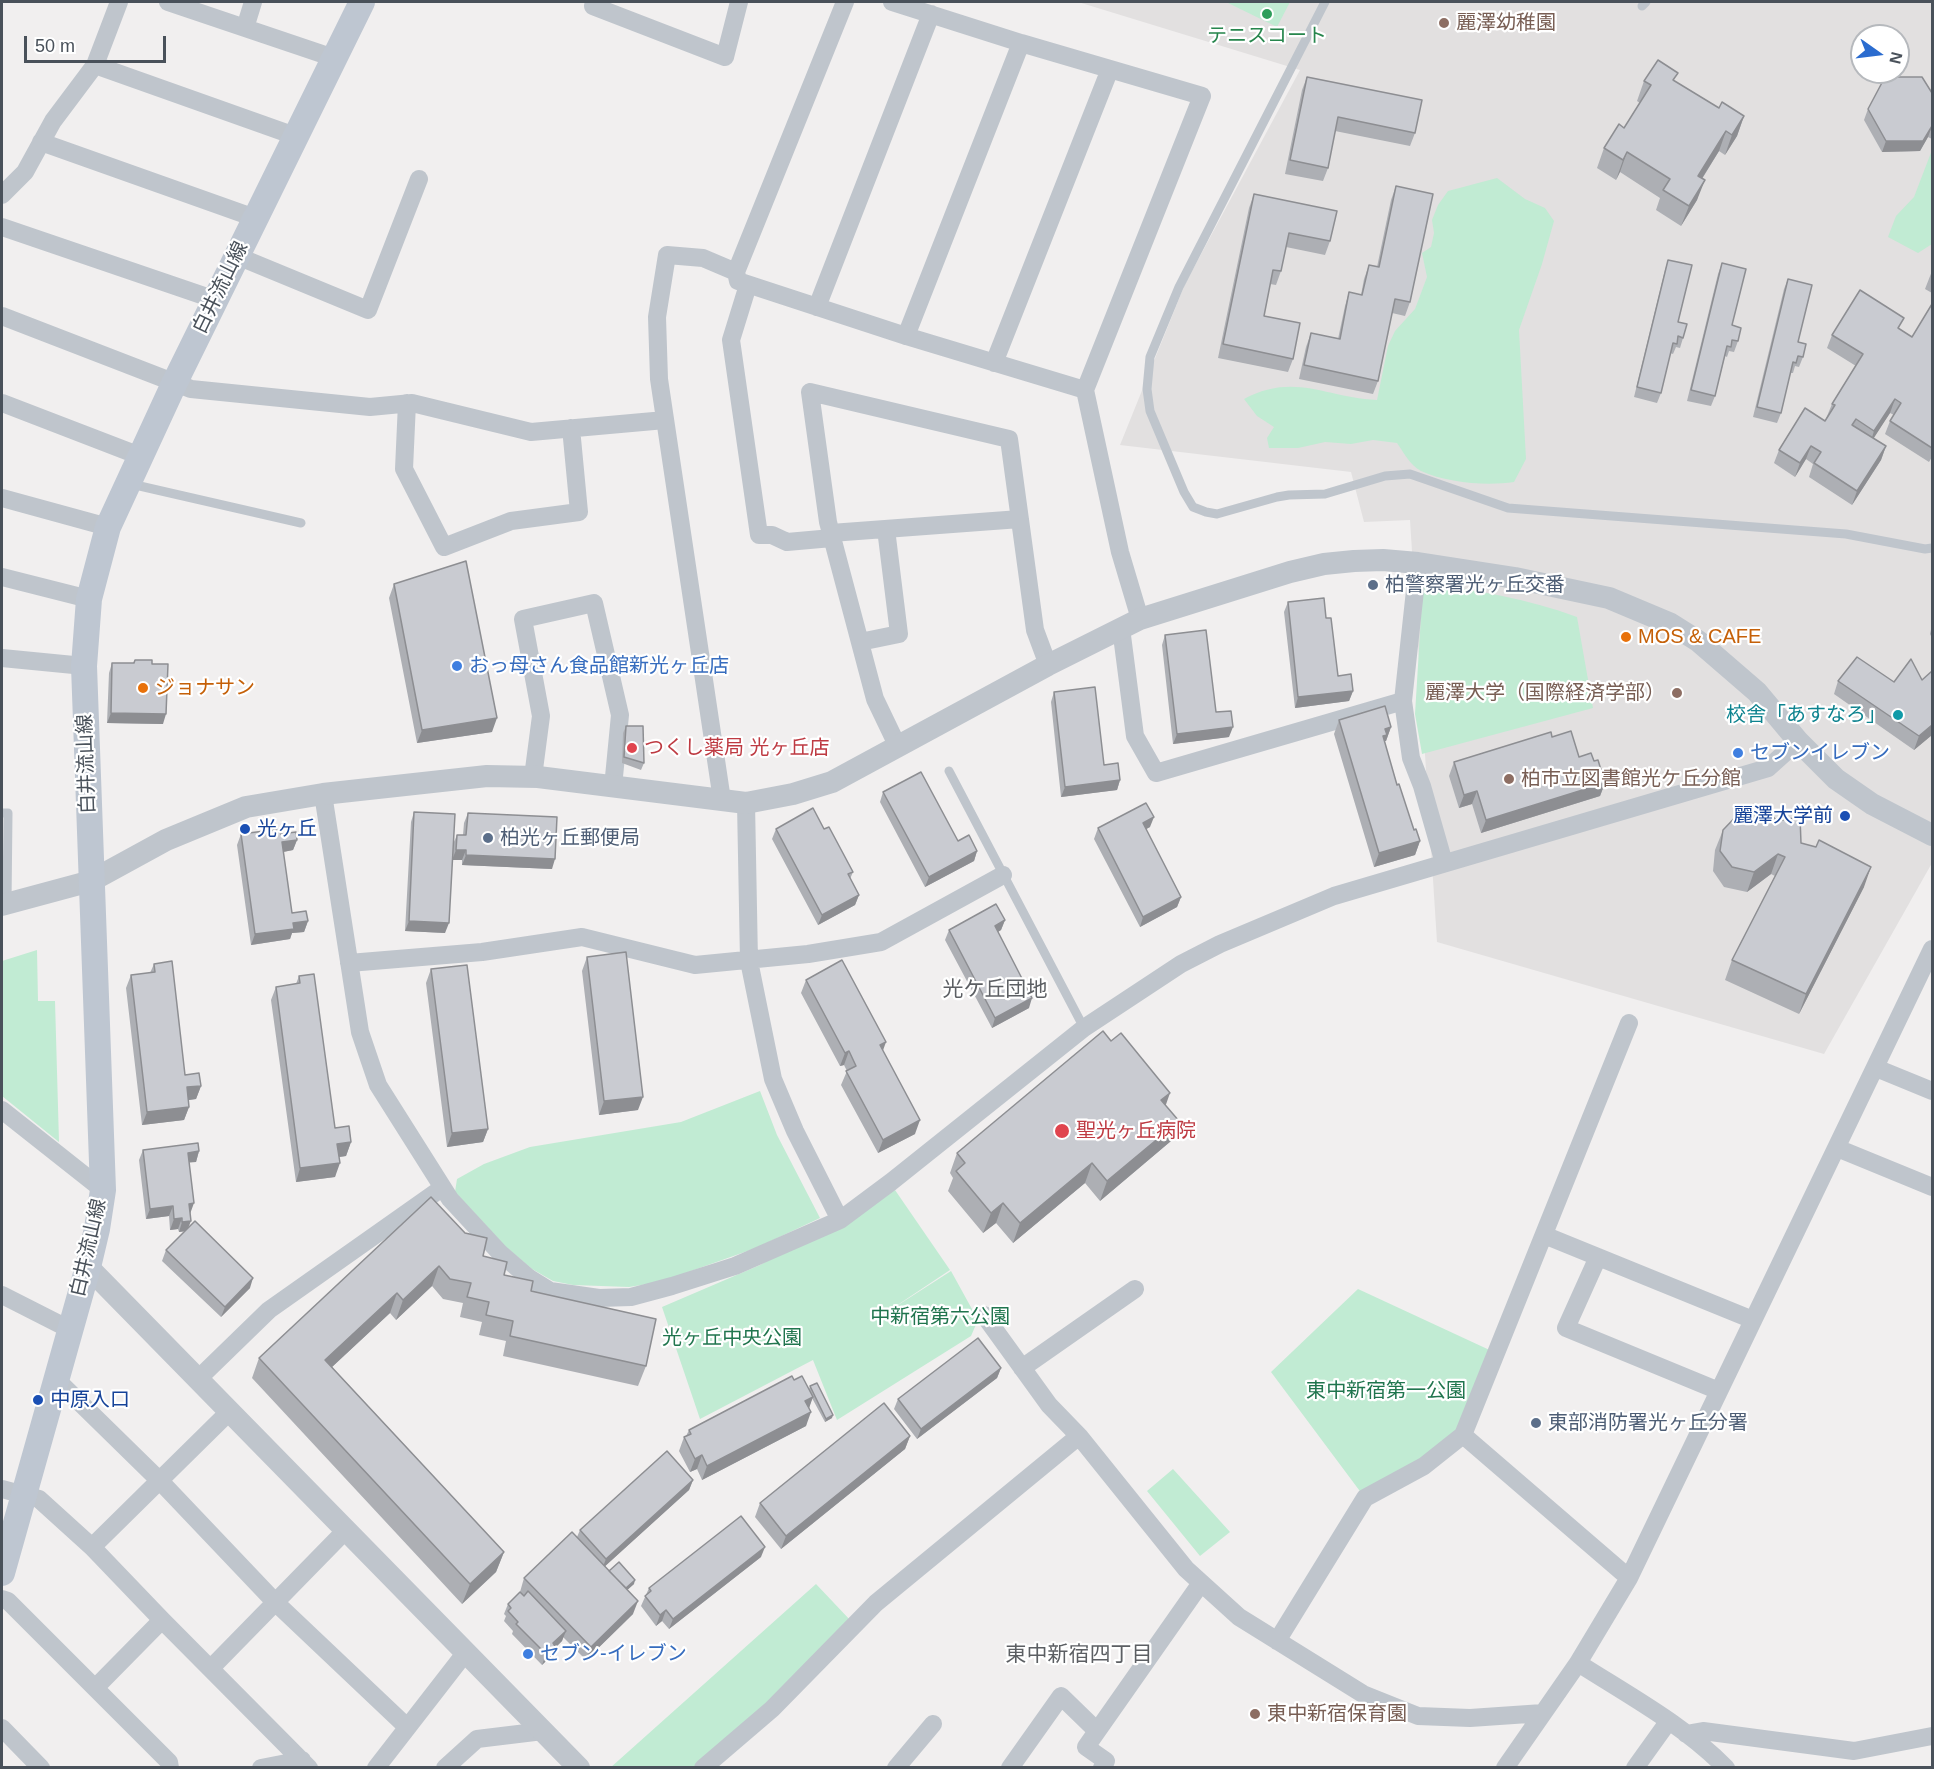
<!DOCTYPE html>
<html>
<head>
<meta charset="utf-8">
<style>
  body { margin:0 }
  #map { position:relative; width:1934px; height:1769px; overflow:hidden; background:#f1efef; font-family:Arial,sans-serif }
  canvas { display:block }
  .frame { position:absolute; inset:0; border:3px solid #49515a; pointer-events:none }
  .north { position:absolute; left:1850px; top:24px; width:60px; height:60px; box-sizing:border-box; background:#fff; border:2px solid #b6b9bd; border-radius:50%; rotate:104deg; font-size:16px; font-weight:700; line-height:24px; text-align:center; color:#49515a }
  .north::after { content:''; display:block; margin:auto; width:21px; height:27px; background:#2b6ccf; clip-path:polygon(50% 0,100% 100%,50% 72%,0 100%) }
  .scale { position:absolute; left:24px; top:36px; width:142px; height:27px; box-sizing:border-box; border:3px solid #49515a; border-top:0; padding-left:8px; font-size:18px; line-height:21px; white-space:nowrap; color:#49515a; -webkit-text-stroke:4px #fff; paint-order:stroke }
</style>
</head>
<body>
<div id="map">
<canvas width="1934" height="1769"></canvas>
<div class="frame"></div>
<div class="north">N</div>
<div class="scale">50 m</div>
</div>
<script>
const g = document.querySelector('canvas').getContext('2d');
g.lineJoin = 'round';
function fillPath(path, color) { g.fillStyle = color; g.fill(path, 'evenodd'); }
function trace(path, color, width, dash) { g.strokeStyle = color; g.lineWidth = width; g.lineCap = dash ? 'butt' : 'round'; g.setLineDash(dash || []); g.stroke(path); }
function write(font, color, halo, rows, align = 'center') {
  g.font = font + ' Arial,"Noto Sans JP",sans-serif'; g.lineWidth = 4.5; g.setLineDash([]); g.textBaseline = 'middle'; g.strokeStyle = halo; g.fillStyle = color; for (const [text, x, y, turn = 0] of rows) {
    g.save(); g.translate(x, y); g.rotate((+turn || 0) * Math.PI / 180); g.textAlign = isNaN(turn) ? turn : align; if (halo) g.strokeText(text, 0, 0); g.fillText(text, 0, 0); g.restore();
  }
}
fillPath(new Path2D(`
  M1078 2H1932V863L1824 1054 1437 942 1410 520 1364 522 1351 472 1120 445 1185 284 1300 70ZM1862 36H1898V72H1862Z`), '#e2e0e0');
fillPath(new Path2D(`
  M1226 2H1290L1277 27Z
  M1932 150V244L1918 253 1888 237 1896 216 1914 197Z
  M1497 178 1525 199 1545 208 1554 221 1542 264 1519 330 1526 459 1514 482C1487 486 1447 483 1421 471 1410 465 1404 453 1397 443L1373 440 1351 444 1325 442 1298 448H1269L1267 438 1274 427 1257 416 1244 399C1295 372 1326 398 1377 400L1388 346 1395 331 1415 309 1427 277 1422 253 1431 247 1434 233 1432 220 1438 205 1448 191Z
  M1423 584C1475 589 1528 599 1577 617L1593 708 1422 754 1415 714Z
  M37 950 38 1001H55L59 1142 2 1096V961Z
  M760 1091 777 1135 820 1218 756 1248 660 1282 629 1287 573 1285 553 1281 532 1269 506 1247 455 1192 457 1179 484 1164 530 1147 681 1122Z
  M895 1190 950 1270 881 1316 951 1271 978 1320 971 1336 837 1420 813 1360 700 1419 662 1307 760 1265Z
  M1358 1289 1496 1353 1463 1435 1365 1498 1271 1372Z
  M1173 1469 1230 1532 1200 1556 1147 1491Z
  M816 1584 851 1621 768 1705 695 1767 610 1768Z`), '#c1ebd3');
trace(new Path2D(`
  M1325 2 1179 287 1150 357 1147 389 1150 411 1184 492 1193 507 1206 512 1217 514 1277 497 1289 495 1325 494 1385 476 1410 474 1508 508 1846 534 1925 549 1932 548
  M1642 6 1646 2
  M131 484 301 523
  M949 771 1084 1028
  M2 813H8L7 903`), '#bfc5cc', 9);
trace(new Path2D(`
  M168 2 334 58
  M594 2 593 6 725 57 739 2
  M845 2 736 272 738 281 906 336 1085 390
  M892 2 1021 43 1202 96 1085 390 1120 552 1140 619
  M245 28 253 2
  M95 65 295 136
  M41 142 255 218
  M2 195 25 172 53 121 95 65 119 2
  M2 227 216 300
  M237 256 368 310 419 179
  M748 285 731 340 759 535H772L787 542 832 538
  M817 307 931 14
  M2 316 191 389 370 407 412 403 531 432 665 420
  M906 336 1021 43
  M994 363 1110 69
  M2 403 140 456
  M407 403 404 469 444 547 511 521 579 512 571 428
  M2 498 108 527
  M831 533 1020 519
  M1418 563 1403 701 1411 758 1422 786 1444 863
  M2 577 89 599
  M1121 628 1135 736 1156 773 1403 701
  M860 642 899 634 886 529
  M2 658 84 666
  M898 747 875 699 828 522 810 392 1009 439 1035 630 1048 665
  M533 777 541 716 523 619 594 603 620 715 613 787
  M323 794 360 1032 378 1085 450 1199 500 1253 529 1278 550 1291 599 1298 631 1297 672 1286 735 1266 840 1220 891 1182 1084 1028 1181 964 1220 944 1334 896 1768 768 1798 741
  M722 800 659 379 657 317 667 255 703 258 736 272
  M746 803 749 961 773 1079 795 1131 840 1220
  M349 963 482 952 582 937 695 965 808 954 881 942 1003 875
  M1876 1068 1932 1091
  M2 1110 103 1190
  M1837 1148 1932 1187
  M1544 1235 1753 1320
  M1598 1257 1566 1328 1719 1391
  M2 1295 69 1329
  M984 1315 1049 1405 1079 1436
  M1022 1368 1135 1289
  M198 1379 269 1310 442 1188
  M54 1383 63 1386 160 1481 275 1602 407 1727
  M1463 1435 1629 1578
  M2 1489 39 1499 92 1547 162 1620 309 1768
  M92 1547 230 1411
  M2 1599 8 1601 169 1762 170 1768
  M1277 1641 1365 1498 1424 1466 1463 1435 1629 1023
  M1578 1663C1628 1695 1684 1725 1726 1768
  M211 1668 346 1530
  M96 1687 162 1620
  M2 1728 41 1768
  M1686 1734 1703 1731 1854 1751 1932 1736
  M261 1768 302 1760
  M376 1768 466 1652
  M445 1768 477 1739 543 1731
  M703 1768 772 1709 876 1603 1079 1436 1186 1569 1239 1617 1363 1694 1418 1716 1470 1718 1543 1713
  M896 1768 933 1724
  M1010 1768 1061 1696 1097 1731
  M1102 1768 1106 1761 1086 1747 1201 1583
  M1505 1768 1578 1663 1629 1578 1932 949
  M1635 1768 1668 1722`), '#bfc5cc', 18);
trace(new Path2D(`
  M2 905 91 881 166 840 246 807 323 794 487 776 538 777 746 803 793 794 832 782 1048 665 1140 619 1290 572 1324 564 1354 561 1383 560 1418 563 1515 578 1609 598 1671 624 1698 641 1757 692 1798 741 1836 779 1872 804 1932 835
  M88 1267 579 1768`), '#bfc5cc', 22);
trace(new Path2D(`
  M2 1573 88 1267 97 1229 103 1190 84 666 89 599 108 527 174 384 362 2`), '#bec6d1', 26);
fillPath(new Path2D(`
  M1307 77 1415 133 1410 146 1335 131 1328 168 1323 181 1285 174 1302 90Z
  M1644 81H1675L1719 108 1744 116 1737 136 1725 155 1719 151 1702 179 1697 200 1681 226 1656 210 1660 198 1620 172 1616 180 1597 168 1604 148 1624 128 1640 103 1637 101Z
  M1932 93V139L1928 137 1920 151 1882 152 1864 120 1868 109Z
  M1396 186 1410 302 1405 316 1392 313 1378 381 1373 394 1299 379 1306 347 1311 333 1338 339 1345 306 1349 292 1361 295 1364 279 1369 265 1377 267 1391 200Z
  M1254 194 1330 241 1325 255 1286 247 1281 271 1276 285 1270 284 1264 316 1293 359 1288 372 1218 358 1249 208Z
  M1668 260 1678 322 1683 338 1680 348 1676 347 1673 354 1670 353 1661 393 1657 403 1634 397 1665 270Z
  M1722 263 1732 325 1738 341 1734 352 1729 351 1727 357 1725 356 1715 396 1711 406 1687 401 1718 274Z
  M1932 271V293L1925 289Z
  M1788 279 1798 342 1803 357 1799 367 1795 366 1793 373H1790L1781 413 1777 423 1753 417 1784 289Z
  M1932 304V457L1929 462 1885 434 1890 421 1894 415 1890 413 1873 438 1886 446 1881 460 1852 505 1809 477 1813 464 1806 459 1795 477 1774 463 1779 450 1825 421 1832 404 1856 366 1827 348 1832 335 1900 330 1912 337Z
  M394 584 492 732 417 743 389 598Z
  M1288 602 1326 618 1338 676 1353 691 1349 701 1295 708 1284 612Z
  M1932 625V638L1930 634Z
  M1165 635 1216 712 1229 737 1173 744 1162 645Z
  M135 660 152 664 163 724 107 723 109 673 112 663H133Z
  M1932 671V735L1914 750 1834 694 1838 681 1894 682 1922 680Z
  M1054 692 1104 765 1120 780 1117 790 1061 797 1051 702Z
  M1339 720 1391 727 1386 741H1384L1397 785 1414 830 1420 841 1415 855 1374 867 1334 734Z
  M626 726 644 763 641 770 622 763 623 733Z
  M1552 737 1579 757 1594 761 1605 783 1600 796 1481 833 1472 804 1459 808 1449 776 1454 762Z
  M883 792 958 841 977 851 974 861 925 887 880 802Z
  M414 812 453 844 457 835H463L464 823 468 813 552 869 462 865V860H452L445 933 405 931 411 822Z
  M1777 821 1801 843 1864 887 1799 1014 1725 980 1732 960 1775 876 1771 874 1747 892 1724 887 1713 871 1715 850 1723 830Z
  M1150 827 1146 829 1181 897 1177 907 1140 927 1094 839 1098 828Z
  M776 829H824L853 872 850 879 859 895 855 905 818 925 772 839Z
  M241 834H281L297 840 293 850 283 852 292 913 308 921 304 932 292 933 290 939 251 945 237 845Z
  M1005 920 1001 930 998 932 1029 1008 992 1028 945 940 949 930Z
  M587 957 638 1110 599 1115 582 971Z
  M154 964 185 1075 201 1086 196 1099 188 1100 189 1107 184 1120 142 1125 126 988 131 975 150 973Z
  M431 969 488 1129 483 1142 447 1147 426 983Z
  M299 976 335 1128 351 1142 346 1156 339 1157 335 1177 296 1182 271 1000 276 987 296 984Z
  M806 980 883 1051 915 1134 878 1153 841 1085 847 1071 844 1065 840 1066 801 993Z
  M1166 1106 1171 1141 1100 1201 1085 1183 1013 1243 996 1223 983 1233 948 1191 953 1178 950 1173 957 1153Z
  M143 1150 199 1151 196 1162H189L190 1214 188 1227 250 1288 221 1317 162 1261 166 1250 185 1231 179 1232 178 1229 170 1230 169 1216 146 1219 139 1160Z
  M431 1197 483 1256 504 1275 646 1366 638 1386 503 1356 506 1341 479 1335 482 1322 460 1317 463 1303 443 1299 432 1286 396 1320 390 1313 332 1367 504 1552 496 1572 462 1604 252 1378 259 1358Z
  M1001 1368 997 1378 917 1439 894 1409 898 1399Z
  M794 1380 809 1389 810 1386 832 1418 825 1422 812 1398 809 1408 806 1426 702 1480 697 1469 690 1472 679 1451 684 1437 686 1436 689 1430Z
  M910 1436 905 1449 781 1549 755 1517 760 1503Z
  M693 1480 689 1490 605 1566 609 1571 634 1584 627 1590 633 1614 586 1660 563 1637 562 1641 554 1649 551 1656 542 1665 512 1634 513 1631 504 1621 506 1616 504 1614 508 1604 520 1592 524 1578 577 1537 580 1530Z
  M761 1557 669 1629 662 1621 656 1626 641 1606 649 1588Z`), '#adafb4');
fillPath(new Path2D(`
  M1744 116 1737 136 1725 155 1732 135Z
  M1932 126 1928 137 1920 151 1882 152 1886 141Z
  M1726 131 1719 151 1691 196 1698 176Z
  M1627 152 1620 172 1616 180 1623 160Z
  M1705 180 1697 200 1681 226 1689 206Z
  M1895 399 1890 413 1870 444 1874 431Z
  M1811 446 1806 459 1795 477 1800 463Z
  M1886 446 1881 460 1852 505 1857 491Z
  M1353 691 1349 701 1295 708 1298 697Z
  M111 713 166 714 163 724 107 723Z
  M497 718 492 732 417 743 422 730Z
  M1932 725V735L1914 750 1919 736Z
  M1233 727 1229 737 1173 744 1177 734Z
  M1391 727 1386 741H1384L1378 750 1385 729Z
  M1120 780 1117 790 1061 797 1065 787Z
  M1605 783 1600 796 1481 833 1486 820Z
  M1477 791 1472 804 1459 808 1464 795Z
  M1154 817 1150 827 1139 833 1143 823Z
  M297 840 293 850 278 853 282 842Z
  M1420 841 1415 855 1374 867 1379 853Z
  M456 850H466L462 860H452Z
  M977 851 974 861 925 887 929 877Z
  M1778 854 1771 874 1747 892 1754 872Z
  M466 855 555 859 552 869 462 865Z
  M1871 867 1864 887 1799 1014 1806 994Z
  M859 895 855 905 818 925 822 915Z
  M1181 897 1177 907 1140 927 1143 917Z
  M1005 920 1001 930 991 936 995 926Z
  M308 921 304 932 292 933 290 939 251 945 255 934 293 923Z
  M409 921 449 923 445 933 405 931Z
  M1032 998 1029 1008 992 1028 995 1018Z
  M886 1042 881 1056 880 1045Z
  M849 1051 844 1065 840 1066 845 1053Z
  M201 1086 196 1099 182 1101 187 1087Z
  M1170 1093 1163 1113 1161 1100Z
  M643 1097 638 1110 599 1115 604 1101Z
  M189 1107 184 1120 142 1125 147 1112Z
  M920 1120 915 1134 878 1153 883 1140Z
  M1179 1121 1171 1141 1100 1201 1107 1181Z
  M488 1129 483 1142 447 1147 452 1133Z
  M351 1142 346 1156 332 1158 337 1144Z
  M199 1151 196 1162 184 1163 188 1153Z
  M340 1163 335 1177 296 1182 300 1168Z
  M1092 1163 1085 1183 1013 1243 1020 1223Z
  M194 1203 190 1214 189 1204Z
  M1003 1203 996 1223 983 1233 991 1213Z
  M173 1206 169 1216 146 1219 150 1209Z
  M182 1218 178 1229 170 1230 174 1219Z
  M191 1221 187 1231 179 1232 182 1222Z
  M439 1266 432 1286 396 1320 403 1300Z
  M253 1278 250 1288 221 1317 225 1307Z
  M397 1293 390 1313 318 1380 325 1360Z
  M1001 1368 997 1378 917 1439 921 1429Z
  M813 1397 808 1411 805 1401Z
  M811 1412 806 1426 702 1480 707 1466Z
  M833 1415 832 1418 825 1422 826 1419Z
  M910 1436 905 1449 781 1549 786 1536Z
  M702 1455 697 1469 690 1472 695 1459Z
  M693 1480 689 1490 602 1569 606 1559Z
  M765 1547 761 1557 669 1629 673 1619Z
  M504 1552 496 1572 462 1604 470 1584Z
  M635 1580 634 1584 624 1593 625 1589Z
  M638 1601 633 1614 586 1660 591 1647Z
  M666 1610 662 1621 656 1626 660 1615Z
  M566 1631 562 1641 554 1649 551 1656 542 1665 546 1654 553 1643Z`), '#8d8e92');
const building = new Path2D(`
  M1658 60 1678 73 1673 80 1719 108 1722 102 1744 116 1732 135 1726 131 1698 176 1705 180 1689 206 1663 190 1670 179 1627 152 1623 160 1604 148 1619 124 1624 128 1651 85 1644 81Z
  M1307 77 1422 100 1415 133 1338 117 1328 168 1290 160Z
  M1885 77H1922L1932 93V127V126L1923 141H1886L1868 109Z
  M1396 186 1433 194 1410 302 1395 299 1378 381 1304 365 1311 333 1340 339 1349 292 1362 295 1369 265 1379 267Z
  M1254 194 1337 211 1330 241 1289 233 1281 271 1273 270 1264 316 1300 323 1293 359 1223 344Z
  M1668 260 1692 265 1678 322 1687 324 1683 338 1678 336 1677 344 1673 343 1661 393 1637 387Z
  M1722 263 1746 269 1732 325 1741 328 1738 341 1732 340 1731 347 1727 346 1715 396 1691 390Z
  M1788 279 1812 285 1798 342 1806 344 1803 357 1798 356 1796 363 1793 362 1781 413 1757 407Z
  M1860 290 1904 318 1898 328 1912 337 1932 304V448L1890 421 1901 403 1895 399 1874 431 1856 419 1852 425 1886 446 1857 491 1814 463 1821 452 1811 446 1800 463 1779 450 1805 408 1825 421 1835 405 1832 404 1863 354 1832 335Z
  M466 561 497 718 422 730 394 584Z
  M1324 598 1326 618H1331L1338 676 1351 674 1353 691 1298 697 1288 602Z
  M1206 630 1216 712 1231 711 1233 727 1177 734 1165 635Z
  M1857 657 1894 682 1911 659 1922 680 1932 671V725L1919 736 1838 681Z
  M135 660H152V664H168L166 714 111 713 112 663H134Z
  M1095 687 1104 765 1118 763 1120 780 1065 787 1054 692Z
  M1385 706 1391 727 1385 729 1387 735 1383 736 1397 785 1399 784 1414 830 1416 829 1420 841 1379 853 1339 720Z
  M626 726H643L644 763 624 757Z
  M1571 731 1579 757 1591 753 1594 761 1598 760 1605 783 1486 820 1477 791 1464 795 1454 762 1551 732 1552 737Z
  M921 772 958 841 969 835 977 851 929 877 883 792Z
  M1146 803 1154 817 1143 823 1181 897 1143 917 1098 828Z
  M1746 806H1763L1777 821 1800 817 1801 843 1816 847 1819 840 1871 867 1806 994 1732 960 1785 857 1778 854 1754 872 1732 867 1720 851 1723 830Z
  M813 808 824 829 829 827 853 872 848 874 859 895 822 915 776 829Z
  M414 812 455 814 449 923 409 921Z
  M468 813 557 817 555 859 466 855V850H456L457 835H466Z
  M280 829 281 834 296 832 297 840 282 842 292 913 306 911 308 921 293 923 294 929 255 934 241 834Z
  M996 904 1005 920 995 926 1032 998 995 1018 949 930Z
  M626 952 643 1097 604 1101 587 957Z
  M842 960 886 1042 880 1045 920 1120 883 1140 846 1071 856 1066 849 1051 845 1053 806 980Z
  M172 961 185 1075 199 1073 201 1086 187 1087 189 1107 147 1112 131 975 155 972 154 964Z
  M467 965 488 1129 452 1133 431 969Z
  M314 974 335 1128 349 1126 351 1142 337 1144 340 1163 300 1168 276 987 300 983 299 976Z
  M1103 1031 1111 1041 1121 1033 1170 1093 1161 1100 1179 1121 1107 1181 1092 1163 1020 1223 1003 1203 991 1213 956 1171 965 1163 957 1153Z
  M198 1143 199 1151 188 1153 194 1203 189 1204 191 1221 182 1222V1218L174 1219 173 1206 150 1209 143 1150Z
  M431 1197 465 1233 487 1238 483 1256 507 1262 504 1275 533 1281 531 1291 656 1319 646 1366 510 1336 513 1321 486 1315 489 1302 467 1297 471 1283 450 1279 439 1266 403 1300 397 1293 325 1360 504 1552 470 1584 259 1358Z
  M195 1221 253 1278 225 1307 166 1250Z
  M978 1338 1001 1368 921 1429 898 1399Z
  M792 1376 794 1380 802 1376 813 1397 805 1401 811 1412 707 1466 702 1455 695 1459 684 1437 691 1434 689 1430Z
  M817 1383 833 1415 826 1419 810 1386Z
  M884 1403 910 1436 786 1536 760 1503Z
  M667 1451 693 1480 606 1559 580 1530Z
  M741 1516 765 1547 673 1619 666 1610 660 1615 645 1596 651 1591 649 1588Z
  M572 1532 638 1601 591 1647 524 1578Z
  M619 1562 635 1580 626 1588 609 1571Z
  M528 1591 566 1631 553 1643 555 1646 546 1654 516 1624 518 1622 508 1611 511 1608 508 1604 520 1592 524 1596Z`);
fillPath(building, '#c9cbd1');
trace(building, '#8d8e92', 1.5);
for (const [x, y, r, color] of [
  [1267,14,6,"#2e9e5b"],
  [1444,23,6,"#8d6e63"],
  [1373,585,6,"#5c6f8a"],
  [1626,637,6,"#e8710a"],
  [457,666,6,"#3f7fe0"],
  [143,688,6,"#e8710a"],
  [1677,693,6,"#8d6e63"],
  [1898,715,6,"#0f9aa8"],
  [632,748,6,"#e0444e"],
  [1738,753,6,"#3f7fe0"],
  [1509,779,6,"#8d6e63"],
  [1845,816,6,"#1a4fb4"],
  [245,829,6,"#1a4fb4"],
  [488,838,6,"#5c6f8a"],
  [1062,1131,8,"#e0444e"],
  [38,1400,6,"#1a4fb4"],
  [1536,1423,6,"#5c6f8a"],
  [528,1654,6,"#3f7fe0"],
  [1255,1714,6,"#8d6e63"]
]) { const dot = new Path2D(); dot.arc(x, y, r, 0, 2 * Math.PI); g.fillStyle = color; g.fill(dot); trace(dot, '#fff', 2); }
write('20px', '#785e54', '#fff', [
  ["麗澤幼稚園",1456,23],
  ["麗澤大学（国際経済学部）",1665,693,"right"],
  ["柏市立図書館光ケ丘分館",1521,779],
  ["東中新宿保育園",1267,1714]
], 'left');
write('20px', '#27864d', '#fff', [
  ["テニスコート",1267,36]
]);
write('20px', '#49515a', '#fff', [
  ["白井流山線",221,288,-64],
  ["白井流山線",87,764,-92],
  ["白井流山線",89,1248,-77]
]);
write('20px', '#4e5e75', '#fff', [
  ["柏警察署光ヶ丘交番",1385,585],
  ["柏光ヶ丘郵便局",500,838],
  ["東部消防署光ヶ丘分署",1548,1423]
], 'left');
write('20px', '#c56008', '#fff', [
  ["MOS & CAFE",1638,637],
  ["ジョナサン",155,688]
], 'left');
write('20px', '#366cbe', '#fff', [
  ["おっ母さん食品館新光ヶ丘店",469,666],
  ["セブンイレブン",1750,753],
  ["セブン-イレブン",540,1654]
], 'left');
write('20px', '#0d838f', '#fff', [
  ["校舎「あすなろ」",1886,715]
], 'right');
write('20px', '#be3a42', '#fff', [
  ["つくし薬局 光ヶ丘店",644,748],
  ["聖光ヶ丘病院",1076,1131]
], 'left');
write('20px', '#164399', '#fff', [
  ["麗澤大学前",1833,816,"right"],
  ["光ヶ丘",257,829],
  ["中原入口",50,1400]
], 'left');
write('20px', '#20754e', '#fff', [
  ["中新宿第六公園",940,1317],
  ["光ヶ丘中央公園",732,1338],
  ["東中新宿第一公園",1386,1391]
]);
write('21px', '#5c5f63', '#fff', [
  ["光ケ丘団地",995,990],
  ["東中新宿四丁目",1079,1655]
]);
</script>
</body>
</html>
